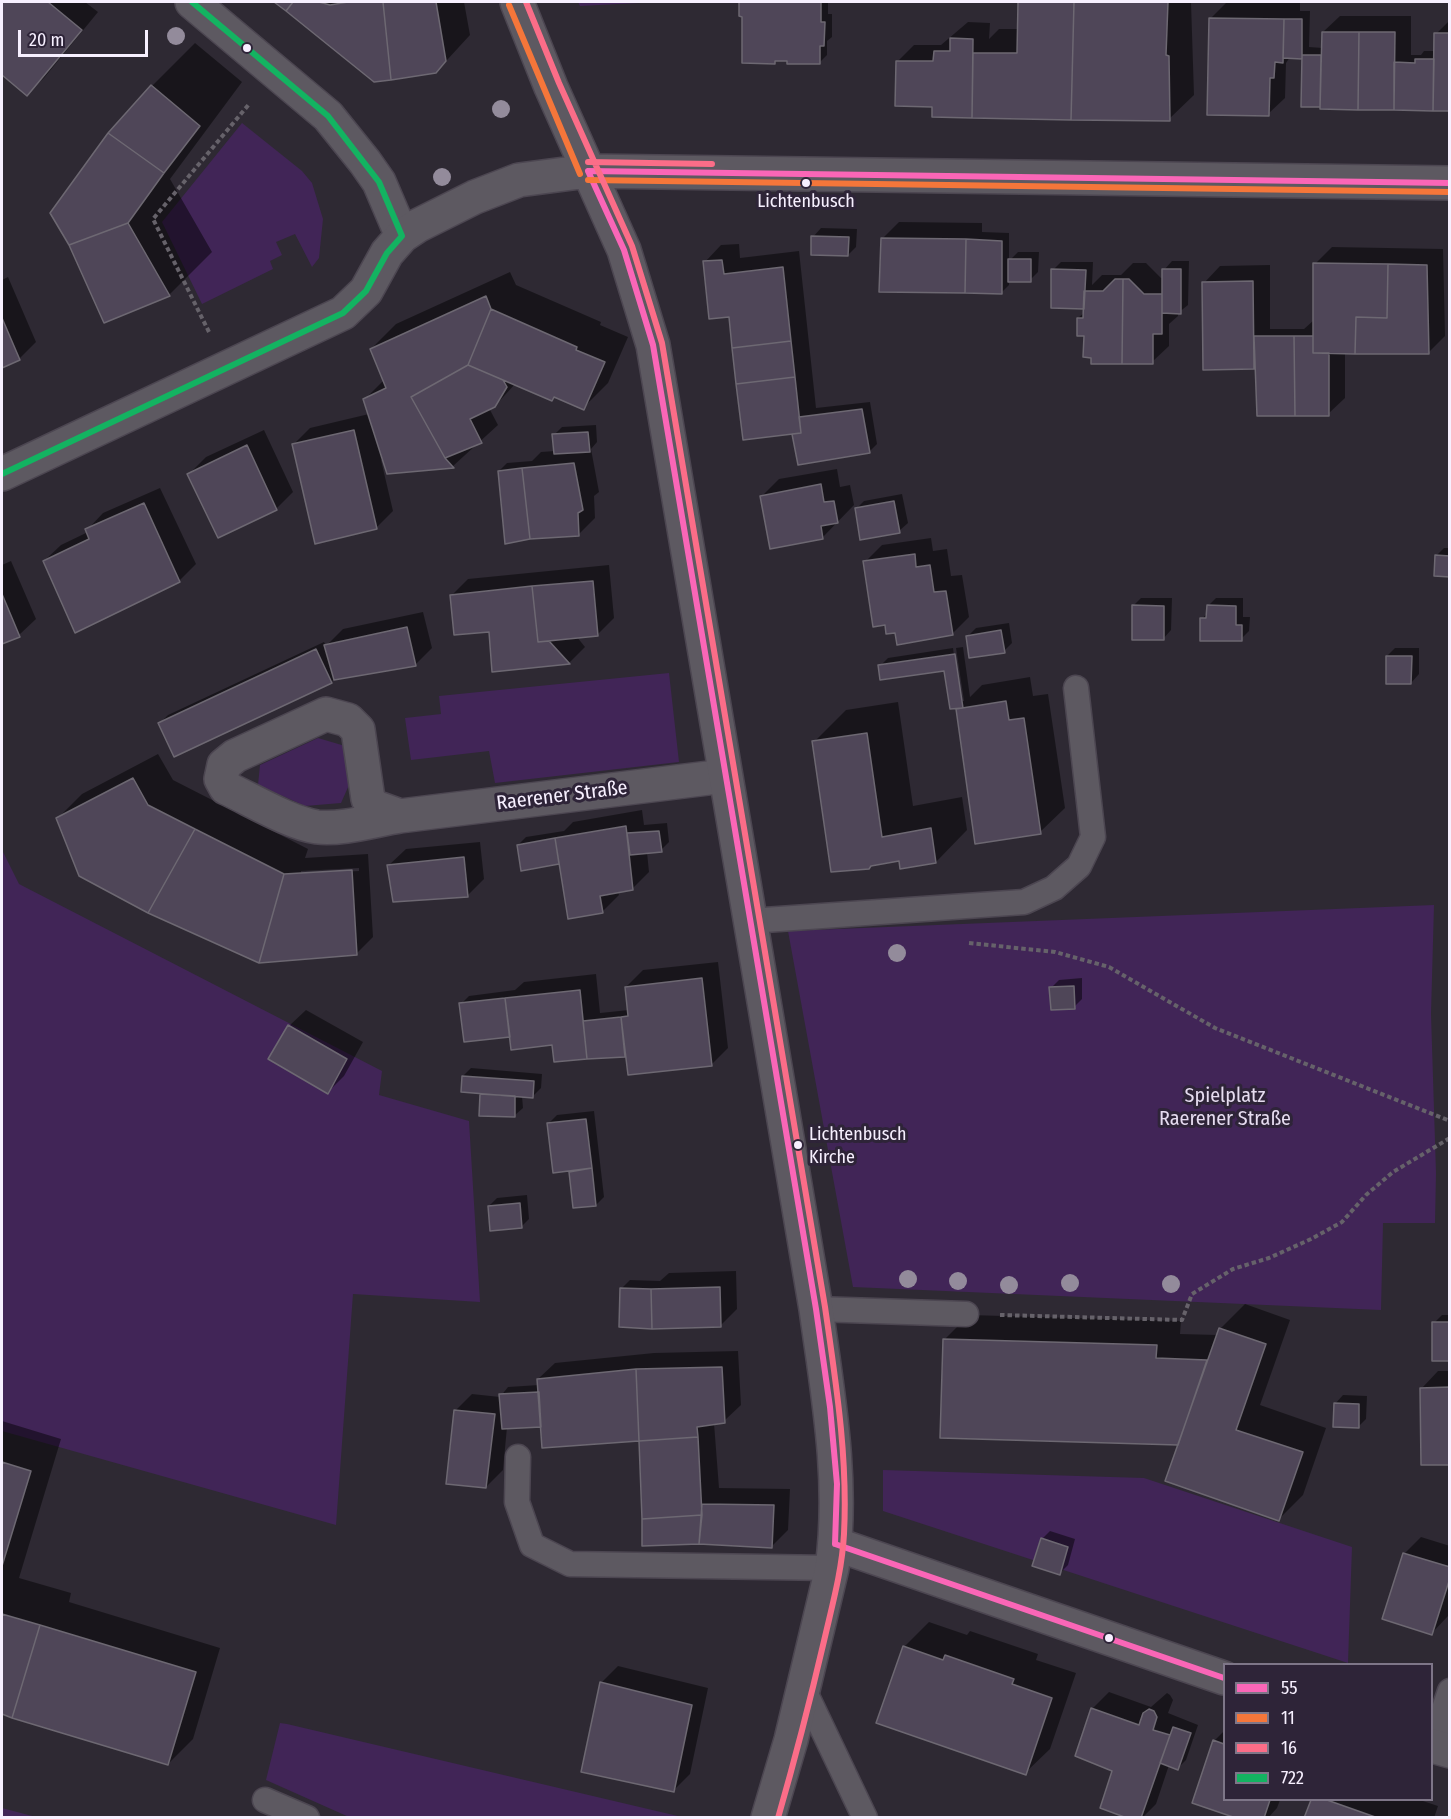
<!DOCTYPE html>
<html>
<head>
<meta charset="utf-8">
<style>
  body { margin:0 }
  #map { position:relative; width:1451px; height:1819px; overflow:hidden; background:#2e2933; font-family:"Fira Sans Condensed",sans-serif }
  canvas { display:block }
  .frame { position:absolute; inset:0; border:3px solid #f7f0ff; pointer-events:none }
  .legend { position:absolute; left:1223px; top:1663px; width:210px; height:138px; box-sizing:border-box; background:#2e2438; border:2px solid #7e7688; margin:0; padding:8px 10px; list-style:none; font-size:18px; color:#f7f0ff }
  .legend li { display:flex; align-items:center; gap:12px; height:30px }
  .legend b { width:30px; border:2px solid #7e7688 }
  .scale { position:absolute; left:18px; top:30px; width:130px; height:27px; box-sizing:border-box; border:3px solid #f7f0ff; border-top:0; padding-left:8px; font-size:18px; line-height:21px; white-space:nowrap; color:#f7f0ff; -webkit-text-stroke:4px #2e2438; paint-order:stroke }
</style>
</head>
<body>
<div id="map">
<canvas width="1451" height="1819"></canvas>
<div class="frame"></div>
<ul class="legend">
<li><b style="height:8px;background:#fa66b7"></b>55</li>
<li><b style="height:8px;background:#f5763a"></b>11</li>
<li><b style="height:8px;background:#fb6d88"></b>16</li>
<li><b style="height:8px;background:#13b361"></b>722</li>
</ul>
<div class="scale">20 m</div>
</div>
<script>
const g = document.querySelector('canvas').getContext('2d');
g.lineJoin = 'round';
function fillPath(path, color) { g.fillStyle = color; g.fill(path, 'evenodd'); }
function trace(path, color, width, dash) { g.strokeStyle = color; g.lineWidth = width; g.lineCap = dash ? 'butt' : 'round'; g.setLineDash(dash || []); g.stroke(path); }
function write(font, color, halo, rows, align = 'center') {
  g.font = font + ' "Fira Sans Condensed",sans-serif'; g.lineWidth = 6; g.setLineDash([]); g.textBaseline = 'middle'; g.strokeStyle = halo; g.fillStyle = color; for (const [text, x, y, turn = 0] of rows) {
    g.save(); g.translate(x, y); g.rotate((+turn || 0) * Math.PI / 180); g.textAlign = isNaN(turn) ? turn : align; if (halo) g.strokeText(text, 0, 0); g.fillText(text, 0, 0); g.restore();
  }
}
fillPath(new Path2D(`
  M578 2H658L580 6Z
  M242 123 302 171 312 183 323 219 319 258 312 267 295 234 276 242 282 255 270 261 273 269 202 304 162 222Z
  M669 673 679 762 495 783 489 751 411 760 405 718 441 714 439 696Z
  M318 738 345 746 349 785 341 803 305 806 258 785 260 765Z
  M2 850 19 884 382 1071 379 1095 469 1121 480 1302 353 1294 336 1525 2 1431Z
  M1434 905 1431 1014 1436 1173 1435 1223H1383L1381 1310 853 1287 788 931Z
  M883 1470 1144 1478 1352 1547 1348 1663 883 1511Z
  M280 1723 287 1724 682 1817H349L266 1780Z
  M2 1808 36 1817H2Z`), '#412557');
fillPath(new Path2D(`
  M2 2H85L98 12 44 78 27 94 2 73Z
  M277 2H464L470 35 436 72 374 80Z
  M740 2H828V14H832V37L827 41V55L819 63 777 59 775 62 744 16 740 15Z
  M1020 2H1191L1194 95 1169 119 933 115 934 105 898 61 914 45H941L968 22 990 23 989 39 999 29H1019Z
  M1227 2 1300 3V11H1310L1309 47 1323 48V32L1340 16H1411V55H1421L1424 51H1436V34L1450 20V110L1322 104 1320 106 1304 57H1290L1286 63 1285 98 1268 114 1211 18Z
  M195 43 242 82 170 179 212 252 169 295 70 245 109 134 152 86Z
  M899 222 982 223V232L1009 233V261L1018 252H1039L1038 272 1030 280 1009 281V285L1001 293 882 239Z
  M821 228 857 229 856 247 848 255 813 237Z
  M739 244 740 258 799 251 816 408 870 402 877 444 869 452 794 433 705 262 721 245Z
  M1332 247 1443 249 1445 336 1428 353 1345 352V398L1328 414 1257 365 1254 368 1204 283 1220 266 1270 265V329H1304L1314 320 1315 264Z
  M1172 261H1189L1188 305 1178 313V316L1169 324V346L1152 362 1085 334 1078 318 1085 312V307L1053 270 1061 262H1093L1092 285 1102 275H1121L1133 263H1146L1161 278H1163L1164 270Z
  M510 272 516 285 601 322 600 325 628 337 608 383 583 408 556 396 552 400 515 384 495 406 489 408 498 425 453 466 388 472 384 460H381L393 511 376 528 293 445 310 428 369 414 364 400 384 380 371 349 396 324Z
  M8 277 36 342 19 359 2 367V280Z
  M596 425 597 442 591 449 599 492 594 496 595 518 578 535 499 471 507 463 532 461 541 452 555 451 554 435 562 427Z
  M264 430 293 492 277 508 219 536 189 474 206 457Z
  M837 469 840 487 850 485 854 505 822 538 762 496 779 479Z
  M160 488 196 564 179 581 75 631 44 561 61 545 88 532 87 530 103 513Z
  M902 494 908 523 899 531 856 509 864 501Z
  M931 538 933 551 947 549 951 576 962 575 969 617 952 634 886 624 865 562 882 545Z
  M1444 548H1450V575L1436 556Z
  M11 561 36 619 19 635 2 643V565Z
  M609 565 614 618 597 635 577 637 585 647 569 663 490 630 451 596 468 579Z
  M1141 598H1172L1171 630 1163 639 1133 606Z
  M1216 598H1243V617H1250L1249 631 1241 639 1202 619 1208 612V606Z
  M423 612 432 648 416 664 334 679 331 682 160 723 168 715 324 642 326 646 343 629Z
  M1009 623 1012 643 1004 651 968 636 976 628Z
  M963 647 970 697 982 685 1030 677 1033 696 1048 694 1065 808 1040 832 957 709 960 706 945 669 880 666 888 658 953 648 960 701H964L956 648Z
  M1395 648H1419V674L1411 683 1387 656Z
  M898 702 913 806 962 797 967 830 936 862 900 860 872 864 814 742 846 710Z
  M158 754 173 780 308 849 305 858 368 854 373 937 356 954 58 818 82 794ZM359 868V871L301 874V871Z
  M642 810 644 825 667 823 669 842 661 850 647 852 649 872 633 888 618 891 619 895 602 912 560 861 558 863 518 845 526 837 564 831 573 822Z
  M480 842 484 879 468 895 395 900 389 865 406 849Z
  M718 962 728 1048 711 1065 627 1055 587 1057 553 1044 511 1035 461 1004 469 996 515 990 524 982 596 974 600 1013 629 1010 626 987 643 970Z
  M1082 978V999L1074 1007 1051 988 1059 980Z
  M306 1010 363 1042 344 1076 327 1093 289 1026Z
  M471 1068 542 1074 541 1088 533 1096H522L523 1108 514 1116 480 1114 481 1092 463 1076Z
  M594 1111 604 1197 596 1205 574 1207 570 1170 549 1123 557 1115Z
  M527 1195 529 1219 521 1227 489 1206 497 1198Z
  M736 1271 737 1309 720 1326 622 1288 630 1280 660 1281 669 1273Z
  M1245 1304 1290 1320 1260 1405 1326 1428 1303 1495 1278 1520 1180 1444 944 1340 969 1315 1181 1321 1180 1334 1218 1335 1220 1329Z
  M1442 1315H1450V1360L1434 1323Z
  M738 1351 741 1405 724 1421 714 1423 719 1488 790 1489 788 1530 771 1547 699 1543 641 1439 542 1425 507 1427 503 1470 486 1487 456 1410 472 1394 500 1397 508 1387 539 1385 538 1379 555 1363 654 1353Z
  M1438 1371H1450V1463L1422 1388Z
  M1343 1395 1367 1396 1366 1419 1358 1427 1335 1404Z
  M2 1421 61 1439 19 1578 71 1593 69 1602 220 1648 193 1739 168 1764 2 1713Z
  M1050 1531 1075 1539 1068 1565 1060 1573 1042 1539Z
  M1421 1537 1450 1546V1613L1448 1616 1432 1633 1404 1554Z
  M929 1622 967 1635 970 1631 1038 1654 1036 1660 1076 1673 1050 1749 1025 1773 904 1647Z
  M618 1666 708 1688 690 1774 673 1791 601 1683Z
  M1109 1692 1151 1707 1167 1693 1170 1695 1173 1700 1168 1713 1198 1725 1186 1760 1178 1768 1169 1765 1156 1804 1142 1818H1132L1092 1709Z
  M1224 1731V1800H1280L1277 1808 1268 1818H1240L1194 1802 1214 1741Z
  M1312 1800H1420L1438 1806 1434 1818H1306Z`), '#0007');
const building = new Path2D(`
  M2 2H48L82 30 27 96 2 75Z
  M274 2H293L286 11Z
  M293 2H319L330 5 348 2H383L391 80 374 82 286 11Z
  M383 2H436L446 61 436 73 391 80Z
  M739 2H821V22H825L824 46H820V64H787V61H775V64L742 63V17L739 16Z
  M1018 2H1074L1071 120 972 118 973 53H1017Z
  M1074 2H1168L1166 55 1169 56 1170 121 1071 120Z
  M1209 18 1284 19 1283 63 1275 62 1274 78H1270L1269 116 1207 115Z
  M1284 19H1302V59L1283 58Z
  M1322 32H1359L1358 110 1320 109Z
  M1359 32H1395L1394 110H1358Z
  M1434 33H1450V111H1433Z
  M950 38 973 39 972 118 932 117V107L895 106 896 61H933L934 51H950Z
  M1302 55H1321L1320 107H1301Z
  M1415 59H1434L1433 111 1394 110V62L1415 63Z
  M151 85 200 126 164 173 108 133Z
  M108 133 164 173 128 223 69 245 50 213Z
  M128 223 170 296 104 323 69 245Z
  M811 236 849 237 848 256 811 255Z
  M881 238 966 239 965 293 879 292Z
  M966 239 1002 241V294L965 293Z
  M1008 259H1031V282H1008Z
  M722 260 724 274 783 267 791 341 732 348 729 317 709 319 703 261Z
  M1313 263 1388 264 1387 318 1356 317 1355 354 1313 353Z
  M1388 264 1427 265 1429 354H1355L1356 317 1387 318Z
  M1051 269 1086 270 1084 309 1051 308Z
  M1162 269H1181V314L1162 313Z
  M1115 279H1123L1122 364H1091V358L1083 357 1084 336H1077V318H1083L1084 291H1103Z
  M1123 279H1129L1144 294H1162V334H1153V364H1122Z
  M1253 281 1254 369 1203 370 1202 282Z
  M486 296 491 309 468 365 411 397 445 458 454 468 387 474 363 399 386 388 370 349Z
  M491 309 577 347 576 350 605 362 584 410 554 397 552 401 468 365Z
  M2 318 20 360 2 368Z
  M1254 336H1294L1295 416H1257Z
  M1294 336H1313V353H1329V416H1295Z
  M791 341 795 377 736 384 732 348Z
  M468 365 503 380 507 387 495 407 470 419 482 443 445 458 411 397Z
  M795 377 801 433 743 440 736 384Z
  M862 409 870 453 798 465 792 434 801 433 799 417Z
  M354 430 377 529 315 544 292 444Z
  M588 432 590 452 554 454 552 434Z
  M247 445 277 510 218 538 187 474Z
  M574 463 583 510 578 513 579 536 530 539 522 468Z
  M522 468 530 539 505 544 498 471Z
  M821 484 824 502 834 501 838 523 821 526 823 539 770 549 760 496Z
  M894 501 900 533 860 540 855 508Z
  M144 503 180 582 75 633 43 561 89 539 85 529Z
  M915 554 916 567 930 565 934 592 946 591 953 635 897 645 895 633 886 634 885 625 873 627 863 561Z
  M1435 555 1450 556V577L1434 576Z
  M593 581 598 636 538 642 532 586Z
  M532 586 538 642 549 641 570 664 492 672 489 632 454 635 450 595Z
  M2 594 20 637 2 644Z
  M1132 605 1164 606V640H1132Z
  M1207 605 1236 606V625H1242V641H1200V618H1206Z
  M407 627 416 666 334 680 324 645Z
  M1001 630 1005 653 969 658 966 636Z
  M316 649 332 683 174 757 158 723Z
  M955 654 963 708 950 709 944 671 880 680 878 665Z
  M1386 656H1412L1411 684H1386Z
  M1006 701 1009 720 1024 718 1041 834 975 844 956 709Z
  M867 733 882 837 931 828 936 863 900 869 899 861 871 866 869 869 831 872 812 741Z
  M133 778 148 805 195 829 148 913 79 876 56 818Z
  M626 826 633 890 600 896 603 913 568 919 555 838Z
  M195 829 284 874 259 963 148 913Z
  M659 831 662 852 630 855 627 833Z
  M555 838 559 864 521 871 517 845Z
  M464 857 468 897 393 902 387 865Z
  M352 870 357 955 259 963 284 874Z
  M702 978 712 1066 628 1075 621 1017 628 1016 625 987Z
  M1074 986 1075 1009 1051 1010 1049 987Z
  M580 990 587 1059 554 1062 552 1045 511 1050 505 998Z
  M505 998 510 1037 464 1042 459 1003Z
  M621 1017 625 1057 587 1059 583 1021Z
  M288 1025 347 1059 328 1094 268 1059Z
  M462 1076 534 1081 533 1098 461 1092Z
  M480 1094 515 1096V1117L479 1116Z
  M586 1119 592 1168 553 1173 547 1123Z
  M592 1168 596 1206 573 1208 569 1172Z
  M520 1203 522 1228 490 1231 488 1206Z
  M720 1287 721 1327 652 1329 651 1289Z
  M620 1288 651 1289 652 1329 619 1327Z
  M1432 1322H1450V1361H1432Z
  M1219 1328 1266 1344 1236 1430 1303 1452 1279 1521 1165 1481Z
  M943 1339 1157 1345 1156 1358 1207 1360 1178 1445 940 1438Z
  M722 1367 725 1423 697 1427 698 1437 639 1441 636 1369Z
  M636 1369 639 1441 542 1448 537 1379Z
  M1450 1387V1465H1421L1420 1388Z
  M539 1392 541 1427 502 1429 499 1394Z
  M1334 1403 1359 1404V1428L1333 1427Z
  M454 1410 495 1414 486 1488 446 1484Z
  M698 1437 702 1515 642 1519 639 1441Z
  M2 1462 31 1471 2 1566Z
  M702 1504 774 1505 772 1548 699 1544Z
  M702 1515 699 1544 642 1546V1519Z
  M1041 1538 1068 1547 1060 1575 1032 1566Z
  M1403 1553 1450 1567V1578L1432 1635 1382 1619Z
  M2 1614 40 1625 12 1718 2 1714Z
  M40 1625 196 1672 168 1765 12 1718Z
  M903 1646 943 1660 945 1655 1014 1679 1012 1684 1052 1698 1026 1775 876 1723Z
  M600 1682 692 1705 674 1792 581 1772Z
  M1091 1708 1139 1725 1143 1713 1149 1709 1154 1711 1157 1717 1153 1730 1170 1735 1141 1818H1127L1100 1808 1112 1771 1075 1756Z
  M1173 1727 1191 1733 1178 1770 1160 1763Z
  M1213 1740 1224 1744V1800H1270L1264 1818H1236L1192 1803Z
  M1311 1800H1327L1378 1818H1304Z`);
fillPath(building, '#4f4658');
trace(building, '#6d6872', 1.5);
const lane = new Path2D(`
  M750 921 1024 902 1054 888 1079 866 1093 837 1076 688
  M816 1309 966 1314
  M518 1457 517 1502 532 1545 570 1564 832 1568
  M804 1690 865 1818
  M1432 1745 1450 1691
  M265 1800 307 1818`);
const street = new Path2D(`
  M192 2 328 116 365 162 379 182 402 236
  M400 816C375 820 341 830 317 827 290 823 252 800 226 788L221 779 224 765 235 756 326 714 348 720 358 730 368 799 375 807 400 816 725 776
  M835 1544 1224 1678
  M1432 1746 1450 1751`);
const secondary = new Path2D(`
  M517 2 551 87 624 250 653 345 816 1309C828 1395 844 1481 832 1568L791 1740 768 1818
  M2 474 343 313 366 291 387 253 402 236 417 226 475 197 519 180 588 171 1450 183`);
trace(lane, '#4c4651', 27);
trace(street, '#4c4651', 36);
trace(secondary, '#4c4651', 36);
trace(new Path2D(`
  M209 332 153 219 250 103
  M969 943 1055 952 1109 967 1215 1028 1450 1121
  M1000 1315 1182 1320 1192 1294 1233 1269 1269 1258 1311 1239 1342 1222 1366 1195 1393 1172 1450 1138`), '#66626a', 4, [4.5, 3]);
trace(lane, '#5d5961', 24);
trace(street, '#5d5961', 33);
trace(secondary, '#5d5961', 33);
trace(new Path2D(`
  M588 171 624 250 653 345 816 1309 830 1407 837 1484 835 1544
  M588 171 1450 183
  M835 1544 1224 1678`), '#fa66b7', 6);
trace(new Path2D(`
  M509 5 580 174
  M588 180 1450 192`), '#f5763a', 6);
trace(new Path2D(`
  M526 2 559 83 632 246 662 343 825 1307C836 1383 848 1458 844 1534 842 1571 832 1606 824 1641 810 1701 795 1759 778 1818
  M588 162 712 164`), '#fb6d88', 6);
trace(new Path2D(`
  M2 474 343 313 366 291 387 253 402 236 379 182 328 116 192 2`), '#13b361', 6);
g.fillStyle = '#938b9b';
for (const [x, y] of [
  [176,36],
  [501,109],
  [442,177],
  [897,953],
  [908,1279],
  [958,1281],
  [1070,1283],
  [1171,1284],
  [1009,1285]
]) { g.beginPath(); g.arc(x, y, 9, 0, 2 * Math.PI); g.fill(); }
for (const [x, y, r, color] of [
  [247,48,5,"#f7f0ff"],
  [806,183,5,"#f7f0ff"],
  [798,1145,5,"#f7f0ff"],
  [1109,1638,5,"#f7f0ff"]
]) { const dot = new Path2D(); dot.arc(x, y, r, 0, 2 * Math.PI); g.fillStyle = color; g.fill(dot); trace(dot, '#2e2438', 2); }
write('18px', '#f7f0ff', '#2e2438', [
  ["Lichtenbusch",806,202],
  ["Lichtenbusch",809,1135,"left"],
  ["Kirche",809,1158,"left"]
]);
write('20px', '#f7f0ff', '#2e2438', [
  ["Raerener Straße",562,796,-7]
]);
write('20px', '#e6dcf0', '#2e2438', [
  ["Spielplatz",1225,1096],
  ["Raerener Straße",1225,1119]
]);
</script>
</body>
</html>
